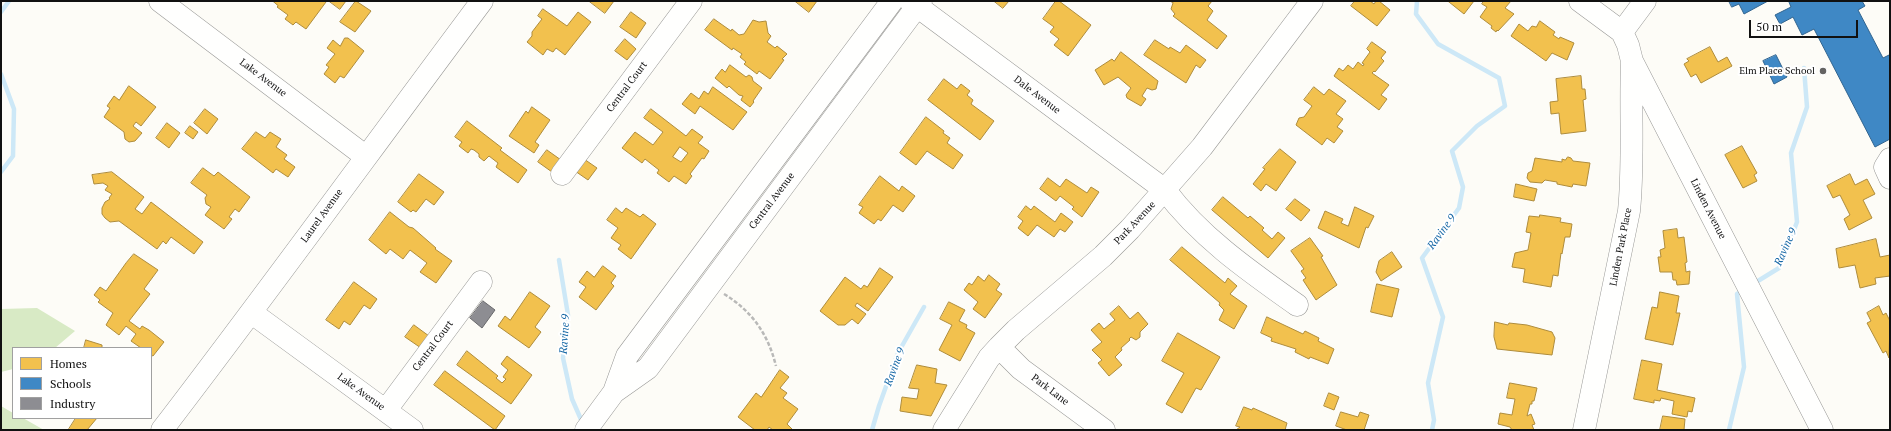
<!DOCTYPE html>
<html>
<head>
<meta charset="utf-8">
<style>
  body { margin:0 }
  #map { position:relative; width:1891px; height:431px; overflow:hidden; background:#fdfcf7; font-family:"PT Serif",serif }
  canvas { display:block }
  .frame { position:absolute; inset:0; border:2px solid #111; pointer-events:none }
  .legend { position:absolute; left:12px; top:347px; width:140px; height:72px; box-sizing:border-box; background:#fff; border:1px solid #a0a0a0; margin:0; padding:5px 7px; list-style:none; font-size:12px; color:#111 }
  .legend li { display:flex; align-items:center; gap:8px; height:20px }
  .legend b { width:20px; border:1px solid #a0a0a0 }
  .scale { position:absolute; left:1749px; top:20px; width:109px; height:18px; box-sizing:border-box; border:2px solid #111; border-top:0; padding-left:5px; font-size:12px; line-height:14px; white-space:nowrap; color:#111; -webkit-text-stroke:3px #fff; paint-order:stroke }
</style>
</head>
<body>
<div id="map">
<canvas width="1891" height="431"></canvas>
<div class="frame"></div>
<ul class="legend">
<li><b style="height:11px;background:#f2c14e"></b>Homes</li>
<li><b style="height:11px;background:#3f88c5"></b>Schools</li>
<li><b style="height:11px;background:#8d8d92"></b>Industry</li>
</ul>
<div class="scale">50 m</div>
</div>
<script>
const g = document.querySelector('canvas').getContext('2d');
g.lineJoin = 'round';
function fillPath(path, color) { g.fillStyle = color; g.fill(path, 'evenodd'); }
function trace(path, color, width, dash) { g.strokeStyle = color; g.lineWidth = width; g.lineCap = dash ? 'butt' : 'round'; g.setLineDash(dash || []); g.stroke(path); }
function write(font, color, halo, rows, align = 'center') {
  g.font = font + ' "PT Serif",serif'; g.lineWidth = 4; g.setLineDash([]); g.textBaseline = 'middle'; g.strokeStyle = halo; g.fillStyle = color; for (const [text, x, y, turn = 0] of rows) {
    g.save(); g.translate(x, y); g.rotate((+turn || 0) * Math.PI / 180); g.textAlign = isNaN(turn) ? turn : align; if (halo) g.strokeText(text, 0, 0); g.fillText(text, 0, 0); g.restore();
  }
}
fillPath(new Path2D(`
  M37 308 75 331 55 348H13V369L1 372V309Z
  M1 406 13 413V418H23L44 430H1Z`), '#d8eac5');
const homes = new Path2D(`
  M273 1H326V2L306 29 296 22 293 25 285 19 288 15 277 7 278 6Z
  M329 1H346L340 9Z
  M356 1 371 11 355 32 340 22Z
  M589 1H614L605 13Z
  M795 1H817L809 12Z
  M994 1H1009L1003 8Z
  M1056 1H1059L1091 25 1068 56 1054 45 1059 39 1050 32 1054 27 1043 19Z
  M1170 1H1212L1208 6 1213 11 1207 20 1227 36 1217 49 1173 16 1175 14 1171 9 1173 3Z
  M1355 1H1370L1374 4 1376 1H1379L1390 10 1377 26 1351 6Z
  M1450 1H1474L1464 14 1449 2Z
  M1484 1H1511L1505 8 1514 14 1498 31 1497 30 1496 32 1491 28 1492 26 1480 17 1487 7 1482 4Z
  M543 9 567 26 578 12 591 22 565 55 556 48 553 52 547 49 543 55 527 42 532 36V32L542 19 538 16Z
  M631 12 646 23 636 38 620 27Z
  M714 19 731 31 732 29 739 35 744 34 753 20 759 22 766 21 768 33 771 36 767 42 775 48 777 46 787 54 782 59 784 60 770 79 759 71 757 74 744 64 746 62 740 57 742 54 733 48 732 50 705 30Z
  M1540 21 1555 32 1553 35 1559 39 1560 37 1574 43 1567 60 1552 53 1546 61 1511 36 1519 24 1528 31 1532 26 1536 27Z
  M345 38H348L364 51 344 78 340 76 335 83 324 74 329 67 326 65 335 54 327 48 333 40 340 46Z
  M625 39 636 49 627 60 615 51Z
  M1155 40 1169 49 1170 47 1180 53 1186 45 1206 60 1200 68 1196 65 1186 83 1144 55Z
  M1372 42 1386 52 1381 58 1384 61 1375 72 1374 71 1372 73 1389 85 1381 95 1387 99 1379 110 1334 76 1339 68 1343 71 1348 65 1353 69 1358 62 1363 66 1364 64 1362 63 1370 52 1367 49Z
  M1710 47 1718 62 1727 57 1732 66 1701 83 1696 74 1691 77 1684 64 1689 61 1687 59Z
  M1121 52 1158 81 1156 89 1152 90 1147 88 1142 96 1146 99 1141 106 1127 98 1126 95 1131 88 1118 77 1104 85 1095 70 1112 59 1114 61Z
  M730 65 746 77 749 75 752 77 753 81 762 88 753 101 754 102 750 107 741 100 743 96 739 95 729 86 727 88 715 78 722 69 725 72Z
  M1581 76 1582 89H1585L1586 99 1583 100 1586 131 1561 134 1559 113 1551 114 1550 102 1558 101 1556 79Z
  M944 79 957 89 961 84 970 91 967 95 973 100 971 104 994 121 980 140 928 100Z
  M129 86 156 107 141 126 136 122 133 126 142 133 135 141 129 142 125 139 124 132 104 117 110 108 107 106 114 96 119 100Z
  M713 87 747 112 733 130 700 106 695 114 682 104 691 93 699 99 704 91 708 94Z
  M1314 87 1324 95 1329 89 1346 101 1336 114 1343 119 1337 127 1343 131 1334 143 1327 138 1322 145 1296 125 1299 118 1304 117 1312 106 1304 100Z
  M532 107 550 120 535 142 539 145 534 153 509 136 526 111 528 113Z
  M205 109 218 119 207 134 194 123Z
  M651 109 686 136 692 129 703 137 698 143 709 151 704 159 702 158 690 174 692 176 686 184 674 176 669 182 657 173 659 170 645 159 642 163 622 148 635 132 653 145 663 132 644 118ZM680 147 688 153 681 162 673 157Z
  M926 117 944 131 943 133 950 138 947 143 963 155 953 169 927 151 916 165 900 153Z
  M467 121 502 148 500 150 527 170 518 183 496 167 498 163 489 156 484 161 479 157V154L474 150 471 149 468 153 459 146 462 142 455 137Z
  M167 123 180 133 169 148 156 138Z
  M190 126 198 132 193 139 185 133Z
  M256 132 265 138 270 132 281 139 276 147 287 155 284 159 295 167 288 177 276 169 273 173 242 149Z
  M1742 146 1757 173 1754 175 1757 181 1743 188 1725 155Z
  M1280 149 1296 162 1276 191 1266 184 1261 191 1253 184 1265 169 1263 168Z
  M547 150 561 160 552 172 538 162Z
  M1568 157 1571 158 1573 161 1590 163 1586 186 1573 184 1572 187 1557 184V182L1545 180 1542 183 1530 182 1527 178 1528 173 1532 171 1535 158 1562 162V159L1565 160Z
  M584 159 597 168 588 180 575 171Z
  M203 168 214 176 218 172 250 197 239 212 235 209 229 217 232 219 224 229 205 215 211 207 206 204 205 198 207 195 191 183Z
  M112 172 144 197 135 209 142 214 151 202 203 242 194 254 171 237 166 244 163 241 157 249 119 221 110 222 105 218 102 214V208L105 202 110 199 109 198 112 194 105 190 108 186 103 183 94 184 92 175Z
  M419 174 444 192 434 205 426 199 416 212 413 210 411 212 398 202Z
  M1850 174 1855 185 1867 179 1875 194 1863 200 1872 218 1849 230 1844 219 1850 215 1840 195 1833 198 1827 186Z
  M880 176 899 191 902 186 915 196 903 212 893 205 881 221 878 219 874 224 859 213 863 207 859 205Z
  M1048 178 1060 187 1066 179 1087 193 1091 187 1099 192 1082 217 1072 209 1074 207 1060 196 1056 201 1040 189Z
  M1516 184 1537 189 1534 201 1514 197Z
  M1223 197 1248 218 1250 216 1264 228 1262 230 1272 239 1278 232 1285 238 1268 258 1212 210Z
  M1295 199 1310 210 1301 221 1286 209Z
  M1026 206 1031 210 1034 206 1055 222 1061 213 1073 222 1065 232 1060 229 1054 237 1037 225 1028 236 1018 228 1023 221 1018 217Z
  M1355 207 1374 216 1368 228 1366 227 1359 248 1318 228 1325 211 1343 219 1341 223 1348 226Z
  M616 208 622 213 626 208 640 217 643 214 656 224 631 259 618 249 621 245 611 238 618 228 607 220Z
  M390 212 409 227 413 228 436 248 435 249 452 261 436 283 420 272 427 263 410 250 403 259 390 249 386 254 369 240Z
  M1540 215 1561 218 1560 222 1572 224 1570 237H1565L1562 254 1561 253 1558 276 1553 275 1551 287 1523 282 1525 269 1512 267 1515 253 1528 250 1531 233 1526 232 1529 216 1539 217Z
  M1677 229 1678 238 1684 237 1687 262 1685 263 1686 272 1690 271 1689 284 1677 285 1676 280H1673L1672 272H1660L1658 257H1661L1660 250 1665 248 1663 231Z
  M1310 238 1323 256 1321 257 1337 285 1316 300 1303 280 1306 278 1301 271 1304 269 1291 251Z
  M1876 239 1880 257 1890 255V276L1875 278 1876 284 1860 288 1855 265 1839 268 1836 249Z
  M1182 247 1225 283 1228 278 1237 286 1230 294 1247 306 1234 329 1219 320 1224 310 1219 305 1220 303 1170 260Z
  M1392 252 1402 267 1381 281 1376 272 1379 261Z
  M134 254 158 270 144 289 150 294 129 321 140 329 142 326 149 330 164 342 153 356 151 355V348H141L131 341 136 334 126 326 119 335 106 325 113 313 98 302 100 300 94 295 100 287 106 291 126 263Z
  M603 266 616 276 611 283 614 286 596 310 579 297 586 287 579 282 587 271 594 277Z
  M880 268 893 277 868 311 857 303 855 306 866 314 858 324 852 319 845 325H838L820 311 845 277 861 289 864 285 867 287Z
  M989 275 1000 284 996 290 1002 294 985 318 973 309 978 302 964 290 969 283 972 285 978 276 984 281Z
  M354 282 377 299 370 309 364 305 350 325 344 321 339 329 326 320Z
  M1377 284 1399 289 1392 317 1371 312Z
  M530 292 550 306 535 327 541 332 529 348 498 326 505 316 510 320Z
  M1660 292 1679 296 1676 313H1680L1673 345 1645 339 1652 307 1657 308Z
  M949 302 965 310 959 321 967 325 966 328 975 333 960 361 939 350 952 325 940 319Z
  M1119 306 1130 319 1138 312 1148 324 1140 332V337L1136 340 1131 337 1129 339 1130 340 1121 348 1122 350 1115 357 1122 365 1109 376 1098 363 1102 360 1092 350 1102 342 1091 330 1099 323 1104 329 1115 320 1110 314Z
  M1879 306 1883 315 1886 313 1890 321 1889 358 1886 351 1883 353 1867 323 1871 321 1867 313Z
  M1267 317 1303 334 1305 331 1319 338 1318 341 1334 349 1328 364 1310 357 1309 359 1295 352 1296 349 1271 341 1272 338 1261 333Z
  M1495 322 1508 325 1509 323 1527 325 1552 332 1555 338 1552 355 1497 349 1494 337Z
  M414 325 429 336 421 348 405 337Z
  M1178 333 1220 357 1201 390 1196 388 1182 413 1166 404 1184 373 1162 361Z
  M86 340 102 345V348H84Z
  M467 351 498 376 496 378 502 383 506 379 503 377 508 370 501 364 507 356 532 375 511 404 457 365Z
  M1642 360 1662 364 1657 390 1695 398 1692 412 1688 411 1687 417 1672 414 1674 401 1661 398 1660 401 1654 400V403L1634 399Z
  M917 365 937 369 935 383 947 385 931 416 900 411 902 397 917 399 919 389 909 388Z
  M780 370 789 377 780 388 787 393 783 398 798 409 787 424 793 430H773L769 427 767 430H755L738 417 756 393 761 397Z
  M445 371 505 416 495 430 434 385Z
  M1510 383 1537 388 1534 401H1532V404H1530L1527 416 1531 414 1535 424 1532 425 1534 430H1512L1510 427 1498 424 1500 413 1512 415 1515 399 1507 398Z
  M1329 393 1339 397 1334 410 1324 406Z
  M1244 407 1252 410 1253 408 1287 423 1285 430H1236L1240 427 1236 426Z
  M1341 412 1358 417 1360 412 1369 415 1364 430H1347L1336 426Z
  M1663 416 1685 419 1684 430H1660Z
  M76 418H97L87 430H70L69 429Z`);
fillPath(homes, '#f2c14e');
trace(homes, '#ae8c3c', 1);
const schools = new Path2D(`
  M1729 1H1768L1744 14 1739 4 1732 7Z
  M1791 1H1862L1865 6 1858 10 1883 58 1889 55 1890 57V139L1875 147 1814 29 1802 35 1793 17 1780 24 1775 15 1791 7 1789 2Z
  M1776 55 1787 77 1774 84 1763 61Z`);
fillPath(schools, '#3f88c5');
trace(schools, '#31648f', 1);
const industry = new Path2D(`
  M483 301 495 310 482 328 470 318Z`);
fillPath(industry, '#8d8d92');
trace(industry, '#68686b', 1);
trace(new Path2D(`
  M1417 1 1416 14 1438 44 1499 78 1505 106 1477 126 1452 151 1463 187 1459 208 1422 258 1443 317 1428 383 1434 420 1432 430
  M1 12 9 1
  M1 74 14 109 13 156 1 172
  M559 260 568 315 563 358 572 399 583 424
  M1753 284 1779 268 1797 222 1791 153 1807 107 1804 68
  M872 430 879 406 898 353 924 307
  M1729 430 1744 367 1737 294 1744 290`), '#cde8f7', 4.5);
const minor = new Path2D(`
  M160 1 365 156
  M910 1 1165 190C1200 237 1249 271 1297 305
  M1580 1 1622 32 1628 45 1632 61 1822 430
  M1622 32 1645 1
  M1890 159 1885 167 1890 178
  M562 174 691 1
  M252 313 412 430
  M999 347 1021 369 1104 430
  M614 392 627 356 892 1
  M386 410 481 282
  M162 430C271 288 375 144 482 1
  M586 430 614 392 648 368 921 1
  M944 430 989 358 999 347 1016 330 1103 256 1130 229 1202 147 1312 1
  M1584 430 1629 211C1634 162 1630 112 1632 62`);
trace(minor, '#979795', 23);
trace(new Path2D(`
  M724 294C752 311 768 334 776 366`), '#b9b9b8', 2.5, [4, 2]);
trace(minor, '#fffffe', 22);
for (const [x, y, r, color] of [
  [1823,71,4,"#646362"]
]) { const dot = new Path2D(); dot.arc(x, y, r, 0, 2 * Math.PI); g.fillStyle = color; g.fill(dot); trace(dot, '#fff', 1.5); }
write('10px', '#111', '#fff', [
  ["Elm Place School",1815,71]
], 'right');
write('10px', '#111', '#fff', [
  ["Lake Avenue",263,78,37],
  ["Central Court",627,87,-53],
  ["Dale Avenue",1037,95,37],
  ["Central Avenue",772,201,-53],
  ["Linden Avenue",1708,209,63],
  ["Laurel Avenue",322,216,-54],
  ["Park Avenue",1135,223,-47],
  ["Linden Park Place",1621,247,-79],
  ["Central Court",433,346,-53],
  ["Park Lane",1050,390,37],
  ["Lake Avenue",361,392,36]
]);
write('italic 11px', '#1768a6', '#fff', [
  ["Ravine 9",1442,232,-54],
  ["Ravine 9",1786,247,-66],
  ["Ravine 9",565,334,-86],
  ["Ravine 9",895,367,-69]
]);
</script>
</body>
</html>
